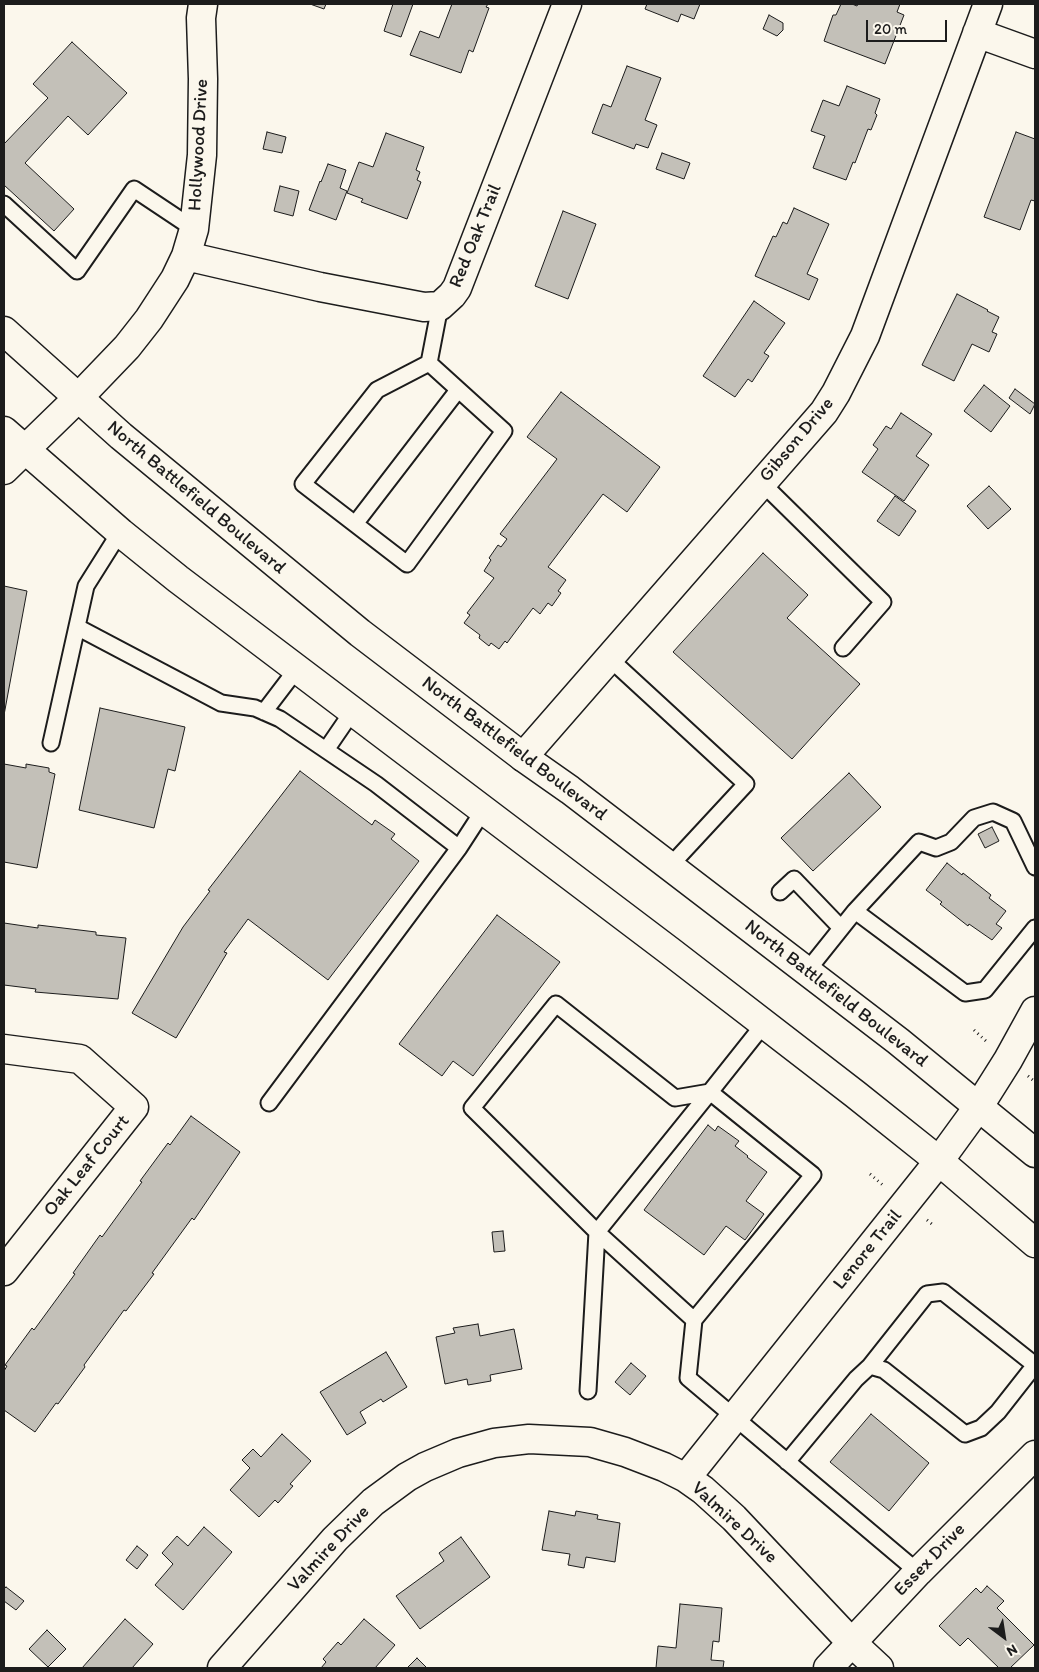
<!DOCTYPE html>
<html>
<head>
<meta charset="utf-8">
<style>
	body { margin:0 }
	#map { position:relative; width:1039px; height:1672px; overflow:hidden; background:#fbf7ec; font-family:Itim,sans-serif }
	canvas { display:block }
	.frame { position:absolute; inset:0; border:5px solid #1c1c1c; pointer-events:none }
	.north { position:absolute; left:979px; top:1612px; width:50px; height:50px; -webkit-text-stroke:4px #fbf7ec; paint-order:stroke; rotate:149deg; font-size:14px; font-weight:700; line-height:20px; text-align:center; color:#1c1c1c }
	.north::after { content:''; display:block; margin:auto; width:18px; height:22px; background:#1c1c1c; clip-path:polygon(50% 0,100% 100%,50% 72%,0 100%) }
	.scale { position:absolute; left:866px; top:20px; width:81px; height:22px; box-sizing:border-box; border:2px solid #1c1c1c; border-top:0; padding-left:6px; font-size:15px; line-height:18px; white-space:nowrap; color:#1c1c1c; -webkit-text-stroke:4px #fbf7ec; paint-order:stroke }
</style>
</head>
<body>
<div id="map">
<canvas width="1039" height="1672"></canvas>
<div class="frame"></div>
<div class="north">N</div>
<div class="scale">20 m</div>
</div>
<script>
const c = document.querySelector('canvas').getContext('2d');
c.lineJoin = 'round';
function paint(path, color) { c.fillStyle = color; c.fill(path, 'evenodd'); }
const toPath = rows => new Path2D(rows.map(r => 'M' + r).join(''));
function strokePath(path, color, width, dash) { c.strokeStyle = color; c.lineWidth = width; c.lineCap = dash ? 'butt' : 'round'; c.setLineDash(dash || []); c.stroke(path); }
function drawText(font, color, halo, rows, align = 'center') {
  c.font = font + ' Itim,sans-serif'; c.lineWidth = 4; c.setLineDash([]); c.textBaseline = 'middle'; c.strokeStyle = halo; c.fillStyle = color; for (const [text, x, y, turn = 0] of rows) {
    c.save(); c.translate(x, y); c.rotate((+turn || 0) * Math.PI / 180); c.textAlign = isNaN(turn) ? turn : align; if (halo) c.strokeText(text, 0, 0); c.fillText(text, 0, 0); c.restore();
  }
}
const building = toPath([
	[310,4,326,4,324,9,310,4],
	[393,4,413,4,401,37,384,31,393,4],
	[452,4,488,4,486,7,489,8,473,52,469,50,461,73,410,55,420,31,439,38,452,4],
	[647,4,700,4,694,19,681,14,678,22,645,9,647,4],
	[841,4,852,4,857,6,858,4,900,4,897,12,904,15,885,64,824,41,833,15,836,15,841,4],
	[769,15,783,23,783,30,777,36,763,29,769,15],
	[72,42,127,93,88,135,68,116,25,163,74,209,54,231,4,185,4,144,48,98,33,84,72,42],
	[627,66,661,78,645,120,657,125,648,148,636,144,634,149,592,133,603,104,611,107,627,66],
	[847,86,880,99,875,113,877,115,871,130,868,129,855,163,853,162,846,180,813,168,825,136,811,131,823,100,839,106,847,86],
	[267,132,286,137,282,153,263,149,267,132],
	[1016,132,1035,139,1035,201,1031,200,1020,230,984,217,1016,132],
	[386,133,424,147,416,170,420,172,417,180,421,182,407,219,361,202,363,199,347,193,359,162,373,167,386,133],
	[662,153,690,163,684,179,656,169,662,153],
	[328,164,346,170,340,188,347,191,336,220,309,210,320,181,321,182,328,164],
	[280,186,299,191,293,216,274,211,280,186],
	[794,208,829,224,807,274,818,279,809,300,755,276,773,236,776,237,783,222,787,224,794,208],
	[563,211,596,224,568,299,535,286,563,211],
	[957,294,988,310,987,311,999,317,992,332,997,334,989,352,972,344,954,381,922,365,957,294],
	[754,301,785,323,764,353,769,356,752,382,748,379,735,397,703,376,754,301],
	[984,385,1010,406,991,432,964,411,984,385],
	[1015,389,1035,404,1030,414,1009,398,1015,389],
	[561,392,660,467,627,512,603,494,548,567,566,580,558,591,561,593,552,606,548,603,540,614,533,608,507,643,505,641,499,649,491,643,489,646,479,638,480,635,464,623,470,615,467,613,494,578,484,571,491,560,489,558,498,545,501,547,507,539,500,534,557,459,527,437,561,392],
	[901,413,932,434,916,456,929,465,904,501,862,472,878,449,873,445,886,426,891,429,901,413],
	[989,486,1011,509,988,529,967,506,989,486],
	[895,496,916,511,899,536,877,521,895,496],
	[763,553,808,595,787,618,860,684,792,759,673,652,763,553],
	[4,586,27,591,4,715,4,586],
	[100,708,185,727,175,771,168,769,154,828,79,810,100,708],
	[4,764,26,768,26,764,49,768,49,772,55,774,37,868,4,862,4,764],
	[300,771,372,825,375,820,395,834,391,839,419,861,328,980,248,919,224,952,227,953,176,1038,132,1013,183,927,210,891,208,890,300,771],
	[849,773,881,807,813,871,781,838,849,773],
	[992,827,999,841,985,848,978,834,992,827],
	[947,863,962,875,963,873,991,895,989,898,1006,911,996,924,1002,928,992,940,969,924,968,926,940,904,942,902,926,890,947,863],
	[497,915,560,962,473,1076,453,1061,442,1076,399,1044,497,915],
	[4,923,38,928,38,925,96,932,96,935,126,938,118,999,35,992,36,989,4,985,4,923],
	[191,1116,240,1152,194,1220,192,1218,152,1273,154,1274,126,1311,124,1310,84,1365,85,1367,58,1404,56,1403,35,1432,4,1410,4,1371,7,1366,5,1365,32,1328,34,1330,75,1274,73,1273,100,1235,102,1237,142,1182,140,1181,168,1143,170,1145,191,1116],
	[708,1125,715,1131,718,1126,739,1141,735,1146,748,1156,747,1157,767,1172,746,1201,764,1214,745,1240,726,1226,704,1255,644,1210,708,1125],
	[503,1231,505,1251,494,1252,492,1232,503,1231],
	[478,1324,480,1336,514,1329,522,1369,490,1375,491,1381,468,1385,467,1379,445,1384,436,1337,455,1333,453,1328,478,1324],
	[386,1352,407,1387,383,1402,381,1399,360,1412,366,1423,347,1435,320,1392,386,1352],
	[631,1363,646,1376,630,1395,615,1382,631,1363],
	[871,1414,929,1463,889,1511,830,1462,871,1414],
	[282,1434,311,1461,290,1484,293,1486,278,1503,275,1500,259,1517,230,1490,250,1468,242,1460,253,1449,261,1457,282,1434],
	[549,1511,575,1516,576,1511,598,1515,597,1519,620,1523,615,1562,586,1557,584,1568,568,1565,570,1554,542,1550,549,1511],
	[204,1527,232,1552,183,1610,155,1585,173,1564,162,1553,177,1536,188,1546,204,1527],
	[461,1537,490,1577,420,1629,396,1596,444,1561,439,1553,461,1537],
	[137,1546,148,1555,137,1569,126,1560,137,1546],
	[987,1586,1004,1601,997,1608,1034,1645,1010,1668,999,1668,968,1638,960,1646,939,1626,976,1588,981,1593,987,1586],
	[6,1587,24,1601,16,1610,4,1601,4,1589,6,1587],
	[680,1604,722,1608,719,1642,713,1641,711,1660,724,1661,723,1668,656,1668,658,1646,676,1648,680,1604],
	[125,1619,153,1644,132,1668,82,1668,125,1619],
	[364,1619,395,1645,375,1668,321,1668,326,1662,323,1659,338,1642,341,1645,364,1619],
	[47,1630,66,1649,48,1667,29,1649,47,1630],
	[417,1658,427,1668,407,1668,417,1658]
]);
const path = toPath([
	[974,1030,987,1042],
	[1028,1076,1035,1082],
	[870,1174,885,1187],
	[927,1220,933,1225]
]);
const service = toPath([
	[4,204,77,271,134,189,194,229],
	[429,363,504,431,407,564,303,484,377,390,429,363],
	[429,363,440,306],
	[762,483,883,602,843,648],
	[355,524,458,390],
	[77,627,221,703,255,708,280,719,376,784,459,848],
	[609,658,746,784,670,866],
	[264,712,296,670],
	[51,743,86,586,120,532],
	[326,750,352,712],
	[780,892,794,879,841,928],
	[855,911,919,842,936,848,951,842,974,818,993,812,1013,821,1035,867],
	[807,971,855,911,965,993,985,990,1035,928],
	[710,1092,675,1098,556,1004,472,1108,597,1232,694,1320,813,1175,710,1092,764,1024],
	[269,1103,459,848,483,811],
	[694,1320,688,1378,918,1572],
	[870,1366,927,1294,943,1292,1035,1365],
	[588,1391,597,1232,710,1092],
	[787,1462,856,1379,870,1366,884,1370,965,1434,981,1428,998,1412,1035,1365]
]);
const minor = toPath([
	[977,33,1035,54],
	[186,256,320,287,424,307,440,306,452,295,457,288,567,4],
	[79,397,127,347,149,319,175,279,186,256,194,229,202,155,203,79,201,18,203,4],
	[523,757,824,412,836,393,865,336,988,4],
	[4,1049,80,1059,134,1107,4,1271],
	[686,1478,939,1161,979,1106,1008,1060,1035,1011],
	[222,1668,335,1539,373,1502,407,1477,425,1467,458,1453,494,1443,529,1439,590,1442,625,1452,664,1467,686,1478,703,1490,734,1518,851,1642,879,1668],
	[828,1668,918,1572,1035,1455]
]);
const tertiary = toPath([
	[4,470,79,397]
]);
const primary = toPath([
	[4,331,121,436,360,633,523,757,570,790,898,1041,1035,1153],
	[4,431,121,533,178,579,671,952,855,1094,939,1161,1035,1243]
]);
const streetNames = [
	["Hollywood Drive",199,145,-87],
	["Red Oak Trail",476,236,-68],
	["Gibson Drive",797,440,-50],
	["North Battlefield Boulevard",196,498,40],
	["North Battlefield Boulevard",514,749,37],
	["North Battlefield Boulevard",836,994,38],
	["Oak Leaf Court",87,1166,-51],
	["Lenore Trail",868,1250,-51],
	["Valmire Drive",734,1523,43],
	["Valmire Drive",329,1549,-47],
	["Essex Drive",930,1560,-46]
];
paint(building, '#c3c0b8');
strokePath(building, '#1c1c1c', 1);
strokePath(service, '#1c1c1c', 19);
strokePath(minor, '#1c1c1c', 31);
strokePath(tertiary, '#1c1c1c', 31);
strokePath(primary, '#1c1c1c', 31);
strokePath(path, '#1c1c1c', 3, [1, 4]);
strokePath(service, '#fbf7ec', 15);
strokePath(minor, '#fbf7ec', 28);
strokePath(tertiary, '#fbf7ec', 28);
strokePath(primary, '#fbf7ec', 28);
drawText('19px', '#1c1c1c', '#fbf7ec', streetNames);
</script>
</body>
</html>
